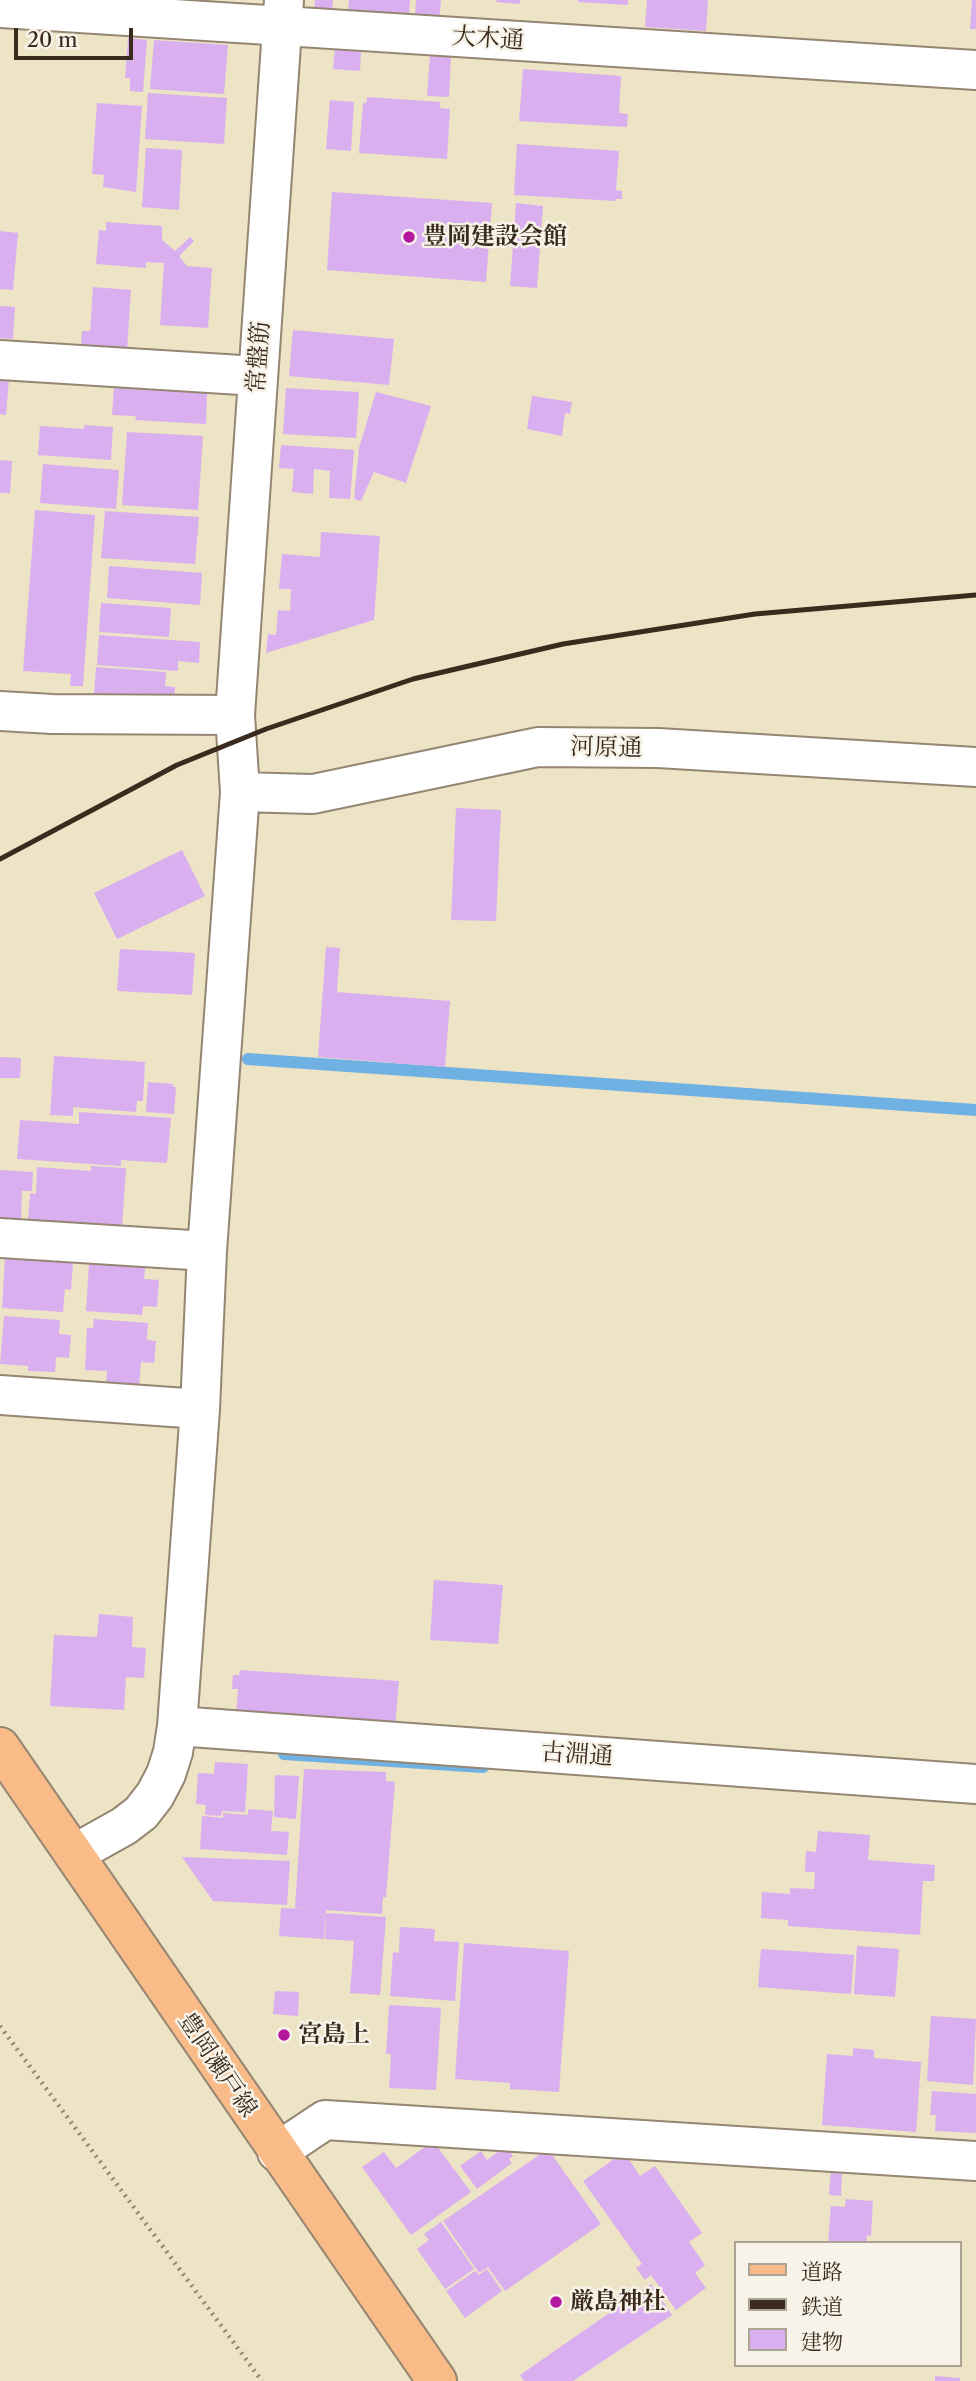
<!DOCTYPE html>
<html>
<head>
<meta charset="utf-8">
<style>
	body { margin:0 }
	#map { position:relative; width:976px; height:2381px; overflow:hidden; background:#ede3c5; font-family:"Libre Caslon Text","Noto Serif JP",serif }
	canvas { display:block }
	.legend { position:absolute; left:734px; top:2241px; width:228px; height:126px; box-sizing:border-box; background:#f7f3e8; border:2px solid #aca397; margin:0; padding:9px 12px; list-style:none; font-size:21px; color:#3b2a1e }
	.legend li { display:flex; align-items:center; gap:14px; height:35px }
	.legend b { width:35px; border:2px solid #aca397 }
	.scale { position:absolute; left:14px; top:28px; width:119px; height:32px; box-sizing:border-box; border:4px solid #3b2a1e; border-top:0; padding-left:9px; font-size:21px; line-height:24px; white-space:nowrap; color:#3b2a1e; -webkit-text-stroke:5px #f7f3e8; paint-order:stroke }
</style>
</head>
<body>
<div id="map">
<canvas width="976" height="2381"></canvas>
<ul class="legend">
<li><b style="height:9px;background:#f9bc89"></b>道路</li>
<li><b style="height:9px;background:#3b2a1e"></b>鉄道</li>
<li><b style="height:19px;background:#daaff0"></b>建物</li>
</ul>
<div class="scale">20 m</div>
</div>
<script>
const c = document.querySelector('canvas').getContext('2d');
c.lineJoin = 'round';
const toPath = rows => new Path2D(rows.map(r => 'M' + r).join(''));
function strokePath(path, color, width, dash) { c.strokeStyle = color; c.lineWidth = width; c.lineCap = dash ? 'butt' : 'round'; c.setLineDash(dash || []); c.stroke(path); }
function paint(path, color) { c.fillStyle = color; c.fill(path, 'evenodd'); }
function drawText(font, color, halo, rows, align = 'center') {
  c.font = font + ' "Libre Caslon Text","Noto Serif JP",serif'; c.lineWidth = 5; c.setLineDash([]); c.textBaseline = 'middle'; c.strokeStyle = halo; c.fillStyle = color; for (const [text, x, y, turn = 0] of rows) {
    c.save(); c.translate(x, y); c.rotate((+turn || 0) * Math.PI / 180); c.textAlign = isNaN(turn) ? turn : align; if (halo) c.strokeText(text, 0, 0); c.fillText(text, 0, 0); c.restore();
  }
}
const stream = toPath([
	[248,1059,976,1110],
	[284,1754,483,1767]
]);
const building = toPath([
	[315,0,333,0,332,11,314,10],
	[349,0,410,0,409,16,348,10],
	[416,0,441,0,439,21,415,19],
	[497,0,520,0,520,4,496,2],
	[578,0,628,0,628,5,578,2],
	[647,0,708,0,706,31,645,27],
	[972,0,976,0,976,29,970,29],
	[128,38,147,40,143,92,130,91,130,78,125,78],
	[154,40,228,45,224,94,150,89],
	[335,49,361,51,360,71,333,69],
	[430,55,451,56,449,97,427,96],
	[523,69,621,76,619,113,628,114,627,127,519,121],
	[148,93,227,98,224,144,145,139],
	[367,97,440,102,440,108,450,109,447,159,359,153,363,103,366,103],
	[330,100,354,102,351,151,326,149],
	[97,103,142,106,136,192,103,187,104,175,92,174],
	[517,144,619,151,616,190,622,191,622,199,616,199,616,201,514,195],
	[146,148,182,150,179,210,142,207],
	[332,192,492,203,486,282,327,270],
	[516,203,543,206,537,288,510,286],
	[106,222,162,226,162,240,175,251,190,237,194,241,179,256,187,266,212,268,208,328,160,325,164,263,146,262,146,268,96,264,99,230,106,231],
	[0,231,18,233,13,290,0,289],
	[93,287,131,290,127,351,81,348,82,331,90,331],
	[0,306,15,307,13,339,0,338],
	[293,330,394,339,389,385,289,376],
	[0,377,9,378,6,415,0,414],
	[114,388,207,393,206,424,135,420,136,416,112,415],
	[286,388,359,392,356,438,283,434],
	[376,392,431,406,406,483,374,472,361,501,354,499,359,448],
	[532,396,572,402,570,414,565,413,562,436,527,429],
	[84,425,113,427,111,460,38,455,40,426,84,429],
	[127,432,203,436,198,510,122,505],
	[281,445,354,450,350,499,329,498,330,471,314,469,313,494,292,492,294,469,279,468],
	[0,460,12,461,10,493,0,493],
	[43,464,119,470,116,509,40,503],
	[35,510,95,515,83,686,70,686,71,674,23,671],
	[105,511,199,517,195,564,101,558],
	[321,532,380,536,374,620,266,653,268,634,276,635,278,610,290,611,291,589,279,589,282,554,320,557],
	[109,566,202,573,200,605,107,598],
	[101,603,171,608,169,637,99,632],
	[99,635,200,642,199,663,178,661,178,671,97,665],
	[96,667,166,672,165,686,175,687,174,701,94,695],
	[456,808,501,810,496,921,451,920],
	[182,850,205,896,117,939,94,893],
	[326,947,340,948,337,992,450,1001,445,1067,318,1057],
	[120,949,195,953,192,995,117,991],
	[54,1056,145,1062,143,1101,137,1101,136,1112,73,1107,73,1116,50,1115],
	[0,1057,21,1058,20,1078,0,1078],
	[148,1082,173,1084,173,1087,176,1087,174,1114,146,1112],
	[79,1112,171,1118,167,1163,121,1160,121,1166,17,1159,20,1120,79,1124],
	[91,1166,126,1168,122,1227,28,1220,30,1193,36,1194,37,1167,91,1171],
	[0,1170,33,1172,32,1191,22,1191,21,1220,0,1218],
	[50,1254,49,1261,73,1263,71,1290,65,1289,63,1312,2,1308,5,1258,31,1259],
	[113,1256,146,1259,144,1279,159,1280,157,1307,143,1306,142,1315,86,1311,89,1264,112,1265],
	[4,1316,60,1320,59,1334,71,1335,69,1358,56,1357,55,1372,28,1371,28,1366,0,1364],
	[94,1319,148,1323,147,1340,156,1341,154,1363,141,1362,139,1387,106,1385,107,1371,85,1370,87,1328,93,1328],
	[434,1580,503,1585,498,1644,430,1640],
	[99,1614,133,1617,132,1647,146,1648,144,1678,126,1677,124,1710,50,1706,54,1635,97,1637],
	[240,1670,399,1681,395,1726,236,1715,238,1689,232,1689,233,1675,239,1675],
	[215,1762,248,1764,245,1812,222,1811,221,1816,205,1815,206,1805,196,1804,198,1773,214,1774],
	[304,1769,386,1772,386,1781,395,1782,386,1897,383,1897,382,1914,326,1910,324,1939,279,1936,281,1908,307,1909,295,1908],
	[275,1775,299,1776,296,1819,274,1817],
	[248,1809,273,1811,271,1831,289,1832,287,1855,200,1849,202,1816,223,1818,223,1813,248,1815],
	[818,1831,870,1835,868,1860,935,1865,934,1881,923,1881,920,1935,788,1926,788,1920,761,1918,762,1892,790,1894,790,1888,814,1889,815,1872,805,1872,806,1851,816,1852],
	[182,1857,290,1861,287,1905,213,1901],
	[326,1913,386,1917,380,1995,350,1993,354,1941,325,1939],
	[400,1927,435,1929,434,1941,459,1942,455,2001,390,1996,393,1952,399,1953],
	[464,1943,569,1951,559,2092,510,2089,510,2083,455,2079],
	[857,1946,899,1949,895,1997,854,1994],
	[761,1949,854,1955,851,1994,758,1987],
	[275,1991,299,1992,298,2016,273,2014],
	[389,2005,441,2008,436,2090,389,2088,391,2054,386,2054],
	[931,2016,976,2019,973,2085,927,2081],
	[853,2048,874,2050,874,2058,921,2062,916,2132,822,2125,827,2054,853,2056],
	[932,2091,976,2094,976,2133,935,2131,936,2115,930,2115],
	[433,2141,471,2192,411,2235,362,2167,384,2152,396,2168],
	[506,2146,513,2156,509,2159,512,2163,477,2189,460,2166,481,2151,487,2160],
	[548,2149,601,2224,505,2291,488,2267,479,2273,443,2221],
	[624,2152,640,2176,655,2166,702,2233,689,2242,705,2265,695,2273,706,2288,676,2310,651,2275,645,2280,636,2268,642,2264,583,2181],
	[831,2168,842,2169,841,2196,829,2195],
	[846,2199,873,2201,871,2236,867,2235,866,2243,828,2243,831,2206,845,2207],
	[441,2222,474,2269,445,2289,417,2249,429,2240,424,2234],
	[487,2269,502,2291,465,2318,446,2291,475,2271,479,2275],
	[651,2284,672,2315,573,2381,524,2381,520,2375],
	[935,2376,960,2378,960,2381,935,2381]
]);
const path = toPath([
	[0,2026,262,2381]
]);
const minor = toPath([
	[0,8,976,70],
	[0,360,257,376],
	[0,711,52,714,235,715],
	[240,792,313,794,538,747,658,748,976,767],
	[0,1238,207,1251],
	[0,1395,200,1409],
	[177,1726,976,1784],
	[74,1854,124,1826,141,1813,155,1795,166,1774,173,1752,177,1726,200,1409,207,1251,240,792,235,715,284,0],
	[277,2152,325,2120,976,2161]
]);
const major = toPath([
	[0,1747,437,2381]
]);
const rail = toPath([
	[0,859,177,765,266,729,413,679,563,644,755,614,976,595]
]);
const markers = [
	[409,237,7,"#b5179e"],
	[284,2035,7,"#b5179e"],
	[556,2302,7,"#b5179e"]
];
const streetNames = [
	["大木通",488,39,4],
	["常盤筋",259,357,-86],
	["河原通",606,748,1],
	["古淵通",577,1755,4],
	["豊岡瀬戸線",217,2065,56]
];
const poiNames = [
	["豊岡建設会館",423,237],
	["宮島上",298,2035],
	["厳島神社",570,2302]
];
strokePath(stream, '#70b1e4', 12);
paint(building, '#daaff0');
strokePath(minor, '#948672', 42);
strokePath(major, '#948672', 42);
strokePath(path, '#948672', 4.5, [2, 5]);
strokePath(minor, '#fff', 38);
strokePath(major, '#f9bc89', 38);
strokePath(rail, '#3b2a1e', 5);
for (const [x, y, r, color] of markers) { const dot = new Path2D(); dot.arc(x, y, r, 0, 2 * Math.PI); c.fillStyle = color; c.fill(dot); strokePath(dot, '#f7f3e8', 2.5); }
drawText('24px', '#3b2a1e', '#f7f3e8', streetNames);
drawText('bold 24px', '#3b2a1e', '#f7f3e8', poiNames, 'left');
</script>
</body>
</html>
